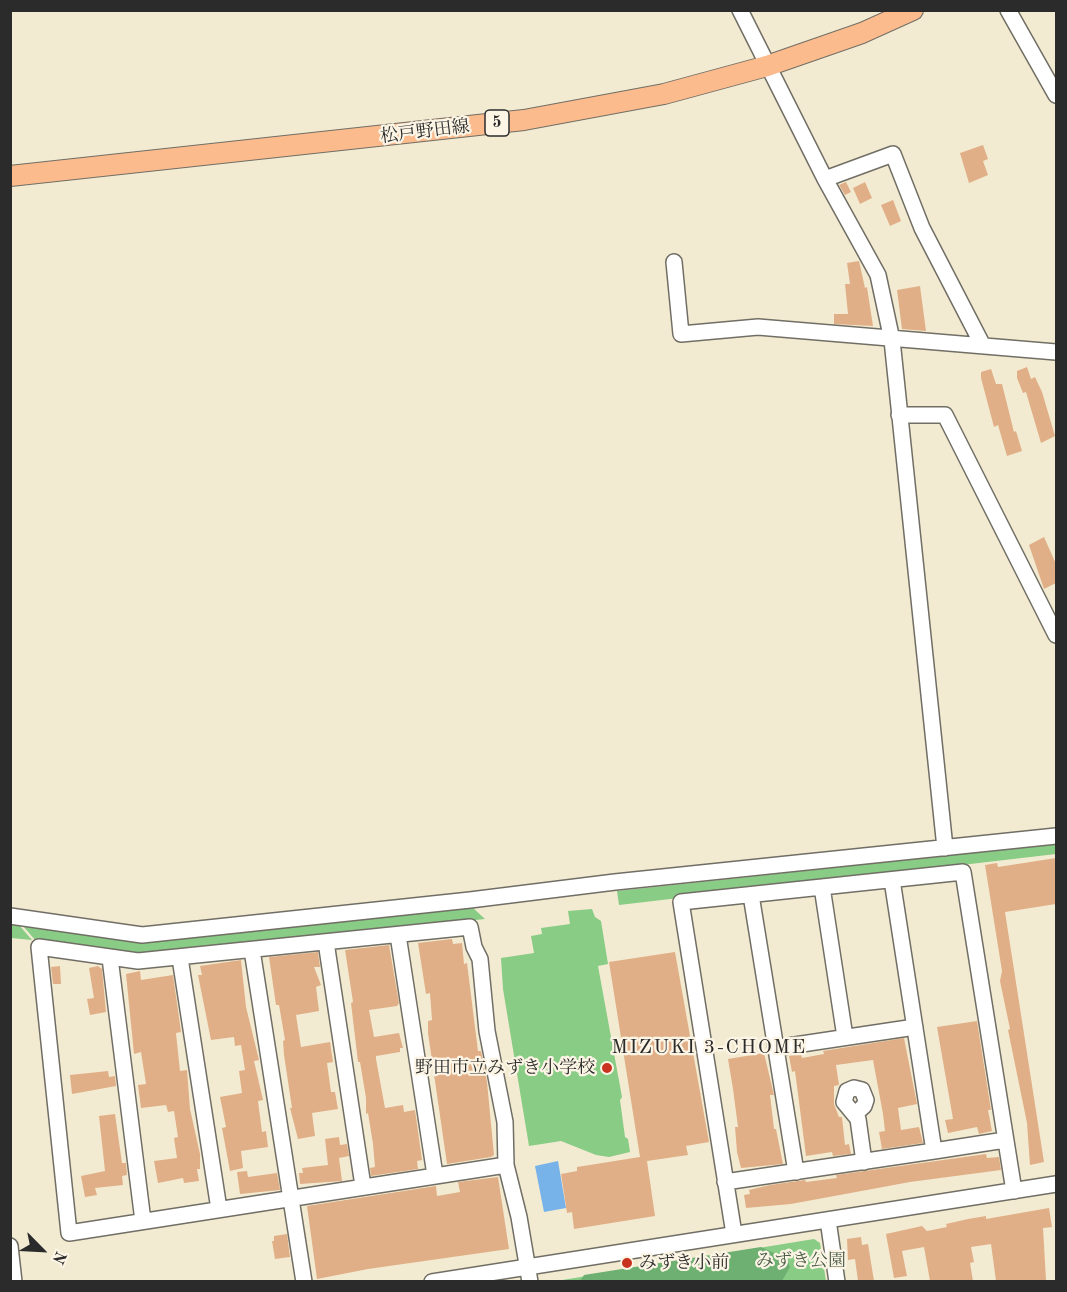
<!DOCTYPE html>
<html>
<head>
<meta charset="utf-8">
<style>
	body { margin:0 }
	#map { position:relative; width:1067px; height:1292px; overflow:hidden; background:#f2ebd1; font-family:"Old Standard TT",serif }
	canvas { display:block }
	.frame { position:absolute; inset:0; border:12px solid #2b2b2b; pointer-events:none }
	.north { position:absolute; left:12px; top:1220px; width:60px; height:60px; -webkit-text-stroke:4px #fcf5e5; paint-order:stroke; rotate:114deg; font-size:16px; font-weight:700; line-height:24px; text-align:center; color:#2b2b2b }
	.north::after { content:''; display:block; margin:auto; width:21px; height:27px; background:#2b2b2b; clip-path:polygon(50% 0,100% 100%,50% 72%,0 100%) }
</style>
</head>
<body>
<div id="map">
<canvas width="1067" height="1292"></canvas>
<div class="frame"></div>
<div class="north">N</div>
</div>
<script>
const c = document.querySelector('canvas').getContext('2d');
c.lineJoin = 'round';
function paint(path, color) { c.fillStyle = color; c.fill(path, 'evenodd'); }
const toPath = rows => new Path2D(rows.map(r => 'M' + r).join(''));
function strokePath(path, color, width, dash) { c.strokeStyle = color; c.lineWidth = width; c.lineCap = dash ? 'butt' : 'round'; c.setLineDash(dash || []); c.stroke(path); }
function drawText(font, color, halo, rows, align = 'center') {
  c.font = font + ' "Old Standard TT","Noto Serif JP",serif'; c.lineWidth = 4.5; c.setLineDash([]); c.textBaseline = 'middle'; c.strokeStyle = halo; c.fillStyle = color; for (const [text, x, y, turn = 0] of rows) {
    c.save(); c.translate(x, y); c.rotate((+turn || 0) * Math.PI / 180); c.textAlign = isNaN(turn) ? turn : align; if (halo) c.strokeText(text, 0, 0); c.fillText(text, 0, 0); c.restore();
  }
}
const green = toPath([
	[1056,844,1056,854,619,905,617,891],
	[472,907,485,919,139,955,36,941,23,926,142,943],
	[592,909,595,917,601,921,608,964,598,966,622,1097,620,1100,625,1137,628,1139,630,1152,609,1157,596,1155,561,1141,529,1146,503,989,501,958,534,953,531,936,542,934,541,928,570,924,568,911],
	[11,924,19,925,32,940,11,938],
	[814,1239,820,1243,826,1281,550,1282]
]);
const forest = toPath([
	[761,1247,787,1259,790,1267,782,1281,580,1281,584,1275]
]);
const water = toPath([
	[558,1161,566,1208,544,1212,535,1166]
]);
const building = toPath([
	[983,145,988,159,983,161,988,175,969,183,960,153],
	[846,182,851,192,845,195,839,185],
	[865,182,872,198,860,204,853,188],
	[893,200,901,221,890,226,881,205],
	[859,261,865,288,867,287,873,326,834,324,834,314,848,314,845,284,850,284,847,263],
	[920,286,926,331,902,329,897,290],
	[1027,367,1031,379,1035,377,1042,392,1055,436,1041,443,1026,392,1023,393,1017,378,1017,371],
	[991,369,996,384,1002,384,1014,432,1016,431,1022,451,1007,456,998,425,994,427,981,378,981,372],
	[1044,537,1056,564,1056,583,1044,589,1029,545],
	[1056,858,1056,904,1005,912,1044,1162,1030,1165,1027,1123,1008,1030,1010,1029,1000,981,1002,971,985,865,997,863,998,867],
	[452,939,453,944,462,943,464,964,467,963,478,1051,481,1051,487,1082,494,1155,491,1157,447,1164,428,1033,428,1021,432,1020,430,993,426,994,418,943],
	[389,945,399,1003,397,1006,369,1010,374,1037,399,1033,403,1048,400,1048,400,1052,376,1056,376,1059,385,1108,403,1105,404,1112,415,1110,422,1160,417,1161,418,1169,371,1176,370,1168,375,1167,373,1144,368,1113,366,1114,366,1098,360,1062,358,1062,351,1003,353,1002,345,950],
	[318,952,320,967,314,967,321,985,316,987,319,1011,296,1015,301,1047,330,1042,333,1062,327,1063,331,1092,335,1092,338,1109,312,1113,315,1136,298,1139,290,1108,292,1108,284,1055,283,1041,285,1040,279,1005,276,1005,269,957],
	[675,952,709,1142,686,1146,688,1155,647,1161,655,1216,574,1229,572,1212,567,1213,561,1174,577,1171,577,1167,640,1157,609,962],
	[241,960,246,1007,259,1060,254,1061,263,1100,258,1101,262,1132,266,1131,268,1147,241,1151,243,1168,230,1171,222,1128,226,1127,220,1097,242,1093,239,1071,245,1070,241,1045,235,1046,234,1037,211,1040,198,975,202,975,200,966],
	[60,966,61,984,53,984,51,967],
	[98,966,102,969,106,1012,90,1015,87,999,94,998,89,968],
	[140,971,141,980,173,975,181,1032,176,1033,180,1071,187,1070,190,1109,200,1154,200,1169,197,1169,199,1181,184,1183,183,1178,158,1183,154,1161,177,1158,174,1138,178,1137,174,1111,168,1112,166,1105,141,1108,138,1085,146,1084,141,1052,134,1054,126,974],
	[977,1021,991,1110,988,1110,992,1131,979,1134,977,1127,948,1133,945,1120,953,1119,937,1027],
	[904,1038,917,1104,898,1108,901,1130,919,1127,923,1143,882,1149,879,1132,885,1131,883,1114,873,1060,836,1065,839,1085,834,1086,834,1104,839,1117,842,1117,845,1145,849,1144,851,1154,833,1156,832,1152,806,1156,795,1071,792,1072,789,1056,801,1054,802,1058,824,1054,823,1051],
	[764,1053,774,1095,770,1095,774,1129,776,1129,783,1164,741,1168,737,1152,735,1127,738,1127,733,1089,728,1059],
	[108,1071,109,1077,115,1076,116,1086,72,1094,70,1075],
	[115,1114,122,1163,126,1163,127,1175,122,1176,123,1185,95,1188,97,1195,85,1197,81,1176,105,1171,99,1116],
	[339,1137,340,1145,347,1144,349,1156,339,1158,342,1181,300,1184,299,1173,303,1173,302,1168,328,1165,325,1139],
	[986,1154,987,1158,999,1157,1001,1170,910,1182,791,1204,746,1208,744,1195,750,1194,749,1190,770,1185,805,1180,806,1182,837,1178,836,1175],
	[247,1171,248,1177,277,1173,280,1190,240,1194,237,1172],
	[498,1177,509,1249,368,1269,317,1279,307,1206,436,1186,437,1196,460,1192,458,1182],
	[1049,1208,1052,1227,1043,1228,1046,1280,996,1281,991,1244,971,1247,974,1262,970,1263,973,1281,930,1281,924,1247,902,1251,907,1276,894,1278,886,1234,922,1226,927,1231,947,1227,946,1224,968,1219,986,1216,986,1219],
	[287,1234,290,1257,275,1259,272,1241,274,1241,274,1236],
	[861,1237,862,1245,868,1244,874,1281,858,1281,855,1259,848,1260,847,1239]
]);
const minor = toPath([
	[740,10,825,179,878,275,892,340,945,848],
	[1008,10,1056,95],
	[825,179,893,154,922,228,982,344],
	[674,262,681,334,758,327,1056,352],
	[899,415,945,415,1056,635],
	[822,887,845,1037],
	[751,895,796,1172],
	[10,916,142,935,470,900,615,882,1056,836],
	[398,935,435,1175],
	[326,942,363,1186],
	[252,950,304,1282],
	[110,958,143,1221],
	[180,958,219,1209],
	[775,1048,915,1027],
	[855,1114,864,1106,866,1100,862,1090,854,1088,847,1091,844,1102,858,1119,864,1162],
	[934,1151,1005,1140],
	[506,1165,69,1233,39,947,138,961,470,927,474,947,480,959,487,1031,505,1122,506,1165,519,1217,530,1282],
	[725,1182,934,1151,892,880],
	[828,1220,837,1282],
	[734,1234,681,902,963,872,1014,1191],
	[10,1246,14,1282],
	[432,1282,1056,1184]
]);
const major = toPath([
	[10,176,524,120,664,94,767,66,862,33,913,10]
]);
const markers = [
	[607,1068,6,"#c8321e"],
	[627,1263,6,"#c8321e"]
];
const shields = [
	[497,123,24]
];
const shieldNames = [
	["5",497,123]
];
const streetNames = [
	["松戸野田線",425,132,-7]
];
const poiNames = [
	["野田市立みずき小学校",595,1068],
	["みずき小前",639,1263,"left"]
];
const parkNames = [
	["みずき公園",801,1261]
];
const neighbourhoodNames = [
	["MIZUKI 3-CHOME",709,1048]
];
paint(green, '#88cc85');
paint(forest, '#6eb072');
paint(water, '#77b3e9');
paint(building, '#e1af87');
strokePath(minor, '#716e65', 18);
strokePath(major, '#716e65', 22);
strokePath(minor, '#fff', 15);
strokePath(major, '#fbbb8d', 20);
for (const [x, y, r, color] of markers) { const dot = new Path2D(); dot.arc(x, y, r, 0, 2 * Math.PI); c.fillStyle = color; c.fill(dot); strokePath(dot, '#fcf5e5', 2); }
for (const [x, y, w] of shields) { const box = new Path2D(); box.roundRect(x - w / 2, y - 13, w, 26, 4.5); c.fillStyle = '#fcf5e5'; c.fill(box); strokePath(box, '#2b2b2b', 1.5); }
drawText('bold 16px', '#2b2b2b', null, shieldNames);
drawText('18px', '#2b2b2b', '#fcf5e5', streetNames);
drawText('18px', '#2b2b2b', '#fcf5e5', poiNames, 'right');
drawText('18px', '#475b46', '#fcf5e5', parkNames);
c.letterSpacing = '1.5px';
drawText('20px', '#2b2b2b', '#fcf5e5', neighbourhoodNames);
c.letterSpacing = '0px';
</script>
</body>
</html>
